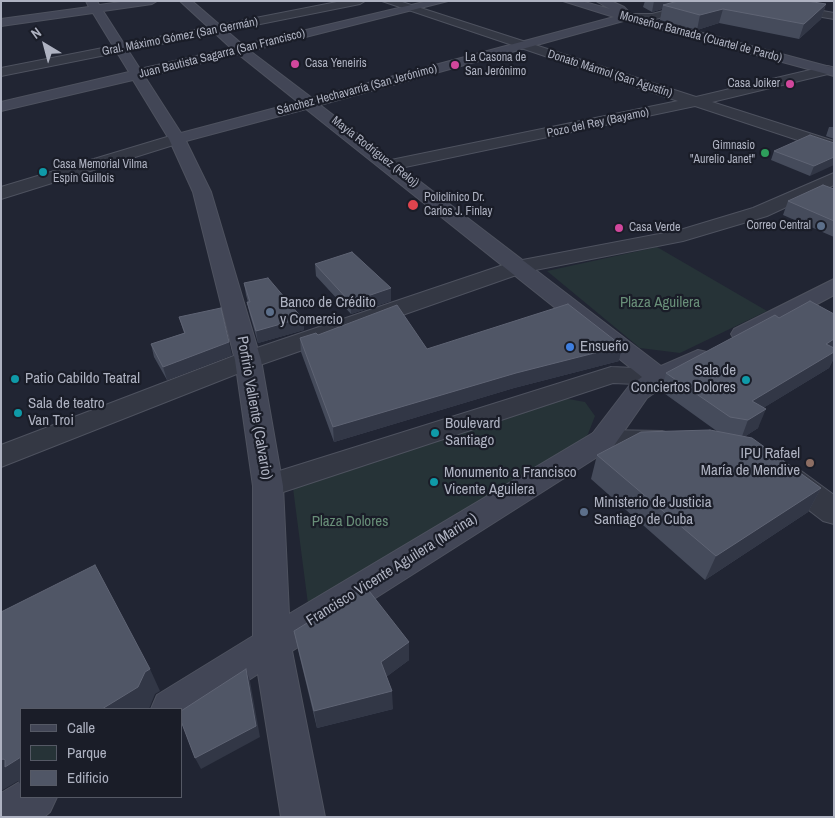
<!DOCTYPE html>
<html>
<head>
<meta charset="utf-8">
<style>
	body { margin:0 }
	#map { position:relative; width:835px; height:818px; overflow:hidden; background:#212533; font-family:"Archivo Narrow",sans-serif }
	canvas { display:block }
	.frame { position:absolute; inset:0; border:2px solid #aeb2c1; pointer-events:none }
	.legend { position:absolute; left:20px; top:708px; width:162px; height:90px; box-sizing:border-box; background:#1a1d28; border:1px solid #555965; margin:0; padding:6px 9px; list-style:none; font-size:15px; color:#aeb2c1 }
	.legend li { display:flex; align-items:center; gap:10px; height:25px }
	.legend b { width:25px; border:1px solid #555965 }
	.north { position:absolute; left:20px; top:20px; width:50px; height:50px; -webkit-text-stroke:4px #1a1d28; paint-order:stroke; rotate:323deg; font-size:14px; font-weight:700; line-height:20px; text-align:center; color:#aeb2c1 }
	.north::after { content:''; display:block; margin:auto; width:18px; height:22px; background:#aeb2c1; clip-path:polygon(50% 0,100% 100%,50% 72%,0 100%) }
</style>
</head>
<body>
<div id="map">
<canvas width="835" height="818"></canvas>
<div class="frame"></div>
<ul class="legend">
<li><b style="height:6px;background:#424656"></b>Calle</li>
<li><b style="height:14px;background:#263337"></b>Parque</li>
<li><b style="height:14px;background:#505666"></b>Edificio</li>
</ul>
<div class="north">N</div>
</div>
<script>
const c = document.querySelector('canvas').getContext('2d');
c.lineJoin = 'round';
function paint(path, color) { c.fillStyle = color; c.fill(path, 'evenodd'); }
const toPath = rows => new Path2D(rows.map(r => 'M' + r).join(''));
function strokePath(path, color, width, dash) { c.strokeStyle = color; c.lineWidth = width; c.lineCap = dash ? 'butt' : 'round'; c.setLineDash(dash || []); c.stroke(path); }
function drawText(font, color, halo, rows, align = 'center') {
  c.font = font + ' "Archivo Narrow",sans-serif'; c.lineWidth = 4.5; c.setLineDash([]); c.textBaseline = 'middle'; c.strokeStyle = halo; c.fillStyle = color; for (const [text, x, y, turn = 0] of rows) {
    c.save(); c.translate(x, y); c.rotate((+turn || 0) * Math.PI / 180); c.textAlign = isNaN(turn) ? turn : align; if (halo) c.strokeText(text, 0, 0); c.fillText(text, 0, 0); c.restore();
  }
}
const green = toPath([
	[657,247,767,311,680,353,640,348,547,271],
	[563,398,585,402,595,416,588,434,572,453,308,604,293,488]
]);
const street = toPath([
	[342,1,365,1,360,4,1,76,1,68,342,1],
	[382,1,399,1,696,97,827,66,832,67,834,70,832,73,712,102,834,141,834,152,695,106,391,170,385,169,382,165,385,161,391,160,678,101,382,1],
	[702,1,721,1,652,20,627,20,621,17,627,14,652,14,702,1],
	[740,1,766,1,834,13,834,19,745,4,740,1],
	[177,134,183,136,185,139,183,142,1,199,1,187,177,134],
	[834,173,834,185,767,216,683,241,525,272,257,366,1,467,1,445,239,354,512,262,680,230,753,208,834,173],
	[611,367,659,369,668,371,672,377,668,383,659,385,613,383,268,497,257,494,253,486,257,478,611,367],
	[603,430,662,431,672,434,676,441,672,448,662,451,603,450,593,447,589,440,593,433,603,430],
	[786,465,797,468,834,495,834,524,823,521,775,484,771,476,775,468,786,465]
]);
const secondary = toPath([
	[86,1,97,1,99,5,128,1,157,1,152,4,103,11,140,69,231,48,180,1,192,1,243,45,428,1,448,1,250,51,312,98,614,17,563,1,581,1,610,9,596,1,611,1,624,7,631,14,834,68,834,76,627,20,320,105,661,366,698,350,707,352,711,358,707,364,668,383,647,398,613,447,292,651,325,817,281,817,258,674,181,724,181,709,151,709,157,695,253,636,253,486,235,360,193,192,169,139,133,80,1,111,1,102,129,72,93,13,1,26,1,19,89,7,86,1],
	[238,54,298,102,181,133,145,77,238,54],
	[306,109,642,377,629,386,593,433,289,614,283,486,261,360,211,192,186,141,306,109],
	[834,279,834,295,752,339,743,341,734,339,731,334,734,329,834,279],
	[21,781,21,797,57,797,50,812,44,817,1,817,1,793,21,781]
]);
const wall = toPath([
	[645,1,807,1,826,4,821,19,799,39,719,23,697,30,660,20,662,9,652,12,643,7],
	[829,127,834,127,834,139,826,136],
	[834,143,810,176,771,160,774,151],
	[834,189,834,237,783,215,788,201],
	[315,264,391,301,351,314,316,276],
	[244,283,302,318,304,330,258,343,250,315,247,302,248,302,246,295],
	[834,314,834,358,829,368,763,408,758,428,744,437,821,488,808,512,705,580,591,479,597,455,718,432,661,391,666,373,779,318],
	[179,317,232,355,167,380,154,357,151,344,184,333],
	[318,335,427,349,619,361,514,388,334,442,301,352,300,338],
	[294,631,409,642,409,660,386,677,393,709,317,728,298,650]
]);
const shadedWall = toPath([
	[654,1,694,1,663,5,662,9,652,12],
	[826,4,821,19,799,39,804,24],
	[723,9,719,23,697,30,700,15],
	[834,157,834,165,810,176,814,166],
	[391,288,391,301,351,314,350,302],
	[302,318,304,330,258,343,256,331],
	[834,339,834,358,829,368,745,419,752,401],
	[229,342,232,355,167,380,163,367],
	[622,346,619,361,514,388,334,442,333,427,516,373],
	[766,409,758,428,741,439,748,420],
	[821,488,808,512,705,580,716,556],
	[409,642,409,660,382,680,381,662],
	[150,669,160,691,155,694,149,709,102,709,145,672],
	[246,669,250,681,260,737,201,769,195,758],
	[392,691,393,709,317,728,314,711],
	[21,757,21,785,18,781,1,791,1,760,3,759,8,765]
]);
const building = toPath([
	[678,1,807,1,826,4,804,24,723,9,700,15,663,5,678,1],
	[810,135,834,143,834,157,814,166,774,151,810,135],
	[823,185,834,189,834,221,788,201,823,185],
	[352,252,391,288,350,302,315,264,352,252],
	[268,278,302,318,256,331,247,302,250,302,244,283,268,278],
	[810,301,834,314,834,339,826,344,834,348,834,352,752,401,766,409,748,420,730,417,666,373,775,315,779,318,810,301],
	[568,304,622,346,516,373,333,427,300,338,316,333,318,335,397,305,427,349,568,304],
	[221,308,229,342,163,367,151,344,185,333,179,317,221,308],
	[710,430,752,438,821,488,716,556,597,455,641,432,710,430],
	[95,565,150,669,145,672,138,687,102,709,21,709,21,757,5,767,5,760,3,759,1,760,1,612,95,565],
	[366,587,409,642,381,662,392,691,314,711,294,631,366,587],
	[246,669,256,726,195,758,181,721,181,711,246,669]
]);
const markers = [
	[295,64,5,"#d1479c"],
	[455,65,5,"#d1479c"],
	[790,84,5,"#d1479c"],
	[765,153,5,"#2e9e5b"],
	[43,172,5,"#0f9aa8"],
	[413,205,6,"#e0444e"],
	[821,226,5,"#5c6f8a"],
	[619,228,5,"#d1479c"],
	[270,312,5,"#5c6f8a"],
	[570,347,5,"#3f7fe0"],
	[15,379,5,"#0f9aa8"],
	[746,380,5,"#0f9aa8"],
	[18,413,5,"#0f9aa8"],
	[435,433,5,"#0f9aa8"],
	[810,463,5,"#8d6e63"],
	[434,482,5,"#0f9aa8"],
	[584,512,5,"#5c6f8a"]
];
const farStreetnames = [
	["Gral. Máximo Gómez (San Germán)",180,37,-11],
	["Monseñor Barnada (Cuartel de Pardo)",701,37,15],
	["Juan Bautista Sagarra (San Francisco)",222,54,-14],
	["Donato Mármol (San Agustín)",610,74,18],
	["Sánchez Hechavarría (San Jerónimo)",357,90,-15],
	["Pozo del Rey (Bayamo)",598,123,-12],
	["Mayía Rodríguez (Reloj)",375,152,38]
];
const farPoinames = [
	["La Casona de",465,58],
	["San Jerónimo",465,72],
	["Casa Yeneiris",305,64],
	["Casa Joiker",780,84,"right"],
	["Gimnasio",755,146,"right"],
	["\"Aurelio Janet\"",755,160,"right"],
	["Casa Memorial Vilma",53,165],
	["Espín Guillois",53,179],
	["Policlínico Dr.",424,198],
	["Carlos J. Finlay",424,212],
	["Correo Central",811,226,"right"],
	["Casa Verde",629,228]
];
const poiNames = [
	["Banco de Crédito",280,303],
	["y Comercio",280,320],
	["Ensueño",580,347],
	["Sala de",736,371,"right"],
	["Conciertos Dolores",736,388,"right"],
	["Patio Cabildo Teatral",25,379],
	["Sala de teatro",28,404],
	["Van Troi",28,421],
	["Boulevard",445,424],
	["Santiago",445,441],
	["IPU Rafael",800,454,"right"],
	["María de Mendive",800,471,"right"],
	["Monumento a Francisco",444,473],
	["Vicente Aguilera",444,490],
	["Ministerio de Justicia",594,503],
	["Santiago de Cuba",594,520]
];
const parkNames = [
	["Plaza Aguilera",660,303],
	["Plaza Dolores",350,522]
];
const streetNames = [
	["Porfirio Valiente (Calvario)",254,408,80],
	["Francisco Vicente Aguilera (Marina)",392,570,-32]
];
paint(green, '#263337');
strokePath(street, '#4e525f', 2);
strokePath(secondary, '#4e525f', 2);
paint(street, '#343844');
paint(secondary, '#424656');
paint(wall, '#454b5b');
paint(shadedWall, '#323746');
paint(building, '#505666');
strokePath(building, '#5f6474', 1);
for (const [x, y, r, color] of markers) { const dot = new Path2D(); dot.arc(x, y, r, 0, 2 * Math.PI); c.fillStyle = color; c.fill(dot); strokePath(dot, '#1a1d28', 2); }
drawText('12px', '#aeb2c1', '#1a1d28', farStreetnames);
drawText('12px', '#aeb2c1', '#1a1d28', farPoinames, 'left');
drawText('15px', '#aeb2c1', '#1a1d28', poiNames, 'left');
drawText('15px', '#688e78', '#1a1d28', parkNames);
drawText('15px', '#aeb2c1', '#1a1d28', streetNames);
</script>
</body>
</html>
